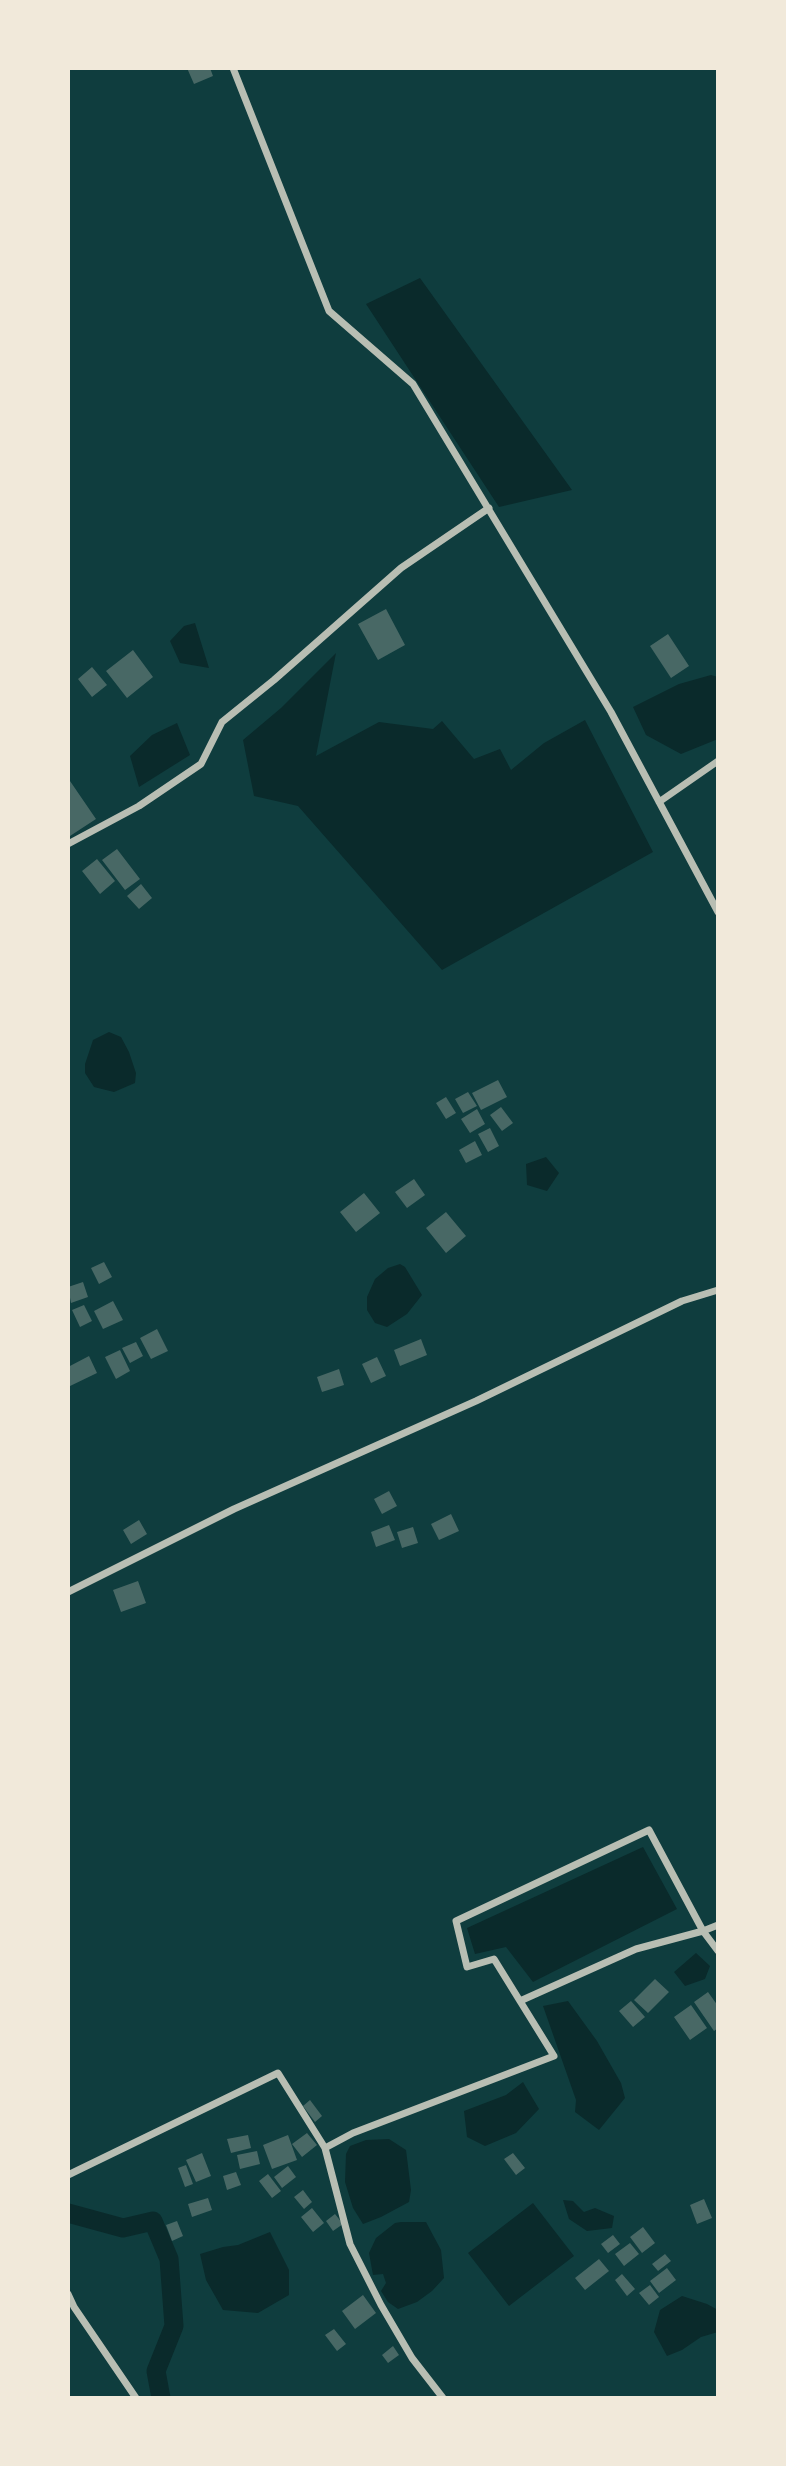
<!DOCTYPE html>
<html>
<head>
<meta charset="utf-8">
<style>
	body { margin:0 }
	#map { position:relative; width:786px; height:2466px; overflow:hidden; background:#0f3d3e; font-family:"Libre Baskerville",serif }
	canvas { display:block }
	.frame { position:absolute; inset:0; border:70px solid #f1e9da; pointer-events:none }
</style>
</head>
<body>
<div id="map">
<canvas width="786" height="2466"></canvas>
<div class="frame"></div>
</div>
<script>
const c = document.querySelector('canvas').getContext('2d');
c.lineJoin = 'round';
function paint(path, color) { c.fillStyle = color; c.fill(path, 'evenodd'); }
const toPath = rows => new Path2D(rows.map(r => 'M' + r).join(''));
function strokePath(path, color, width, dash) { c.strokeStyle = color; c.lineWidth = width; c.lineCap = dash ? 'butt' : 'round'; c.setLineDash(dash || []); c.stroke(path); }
const water = toPath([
	[420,278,572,490,499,507,366,304],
	[195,623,209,668,180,663,170,641,184,626],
	[336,653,316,756,379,722,433,729,442,721,474,759,500,749,511,770,544,743,585,720,653,852,442,970,298,806,254,796,243,740,281,708],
	[711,675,718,677,718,739,681,754,646,735,633,707,679,684],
	[177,723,190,755,139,787,130,756,152,735],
	[109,1032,121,1037,129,1052,136,1073,135,1083,114,1092,94,1087,85,1073,85,1064,93,1040],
	[546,1157,559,1173,547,1191,527,1185,526,1164],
	[400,1264,405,1267,422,1295,407,1314,387,1327,375,1323,367,1310,367,1297,375,1279,388,1268],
	[643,1847,677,1909,533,1982,506,1947,475,1954,467,1928],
	[696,1953,710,1966,705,1979,685,1986,674,1972],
	[568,2001,597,2041,621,2083,625,2098,599,2130,575,2112,576,2100,543,2006],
	[523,2082,539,2109,516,2133,485,2146,467,2137,464,2111,506,2095],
	[389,2139,406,2150,411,2190,409,2202,381,2217,363,2224,353,2208,345,2182,346,2154,350,2146,366,2140],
	[563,2200,573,2201,584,2212,595,2208,614,2216,612,2228,587,2231,569,2219],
	[533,2203,574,2256,509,2306,468,2253],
	[401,2222,426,2222,441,2250,444,2278,432,2291,417,2302,398,2309,388,2302,381,2291,386,2283,383,2274,373,2275,369,2253,376,2238,395,2223],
	[270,2232,289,2270,289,2295,258,2313,223,2310,206,2280,200,2254,223,2247,238,2245],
	[682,2296,707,2304,718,2310,718,2332,701,2337,682,2350,667,2356,654,2332,660,2310]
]);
const canal = toPath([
	[68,2213,123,2228,153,2221,169,2259,174,2326,156,2371,161,2398]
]);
const building = toPath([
	[187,68,210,68,213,76,194,84],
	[386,609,405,645,378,660,358,624],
	[668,634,689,666,671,678,650,646],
	[133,650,153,677,127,698,106,671],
	[92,667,107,685,92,697,78,679],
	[70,781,96,819,70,836,68,833,68,782],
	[117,849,140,879,125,890,102,860],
	[97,859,115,881,100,894,82,871],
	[141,884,152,898,139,909,127,896],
	[498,1080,507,1097,481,1110,472,1093],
	[468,1092,477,1106,463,1113,455,1099],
	[446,1097,456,1113,446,1119,436,1103],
	[501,1107,513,1123,502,1131,490,1115],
	[477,1109,485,1124,470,1133,461,1119],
	[490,1128,499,1146,488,1152,478,1134],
	[475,1141,482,1155,466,1163,459,1150],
	[414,1179,425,1195,407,1208,395,1192],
	[364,1193,380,1213,356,1232,340,1212],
	[446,1212,466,1236,446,1253,426,1228],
	[104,1262,112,1277,99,1284,91,1268],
	[83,1282,88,1297,71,1303,68,1287],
	[113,1301,123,1320,103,1329,94,1311],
	[84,1305,92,1321,80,1327,72,1310],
	[157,1329,168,1351,151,1359,140,1338],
	[421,1339,427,1355,400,1366,394,1350],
	[136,1342,143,1356,130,1363,122,1348],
	[120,1350,130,1371,116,1379,105,1357],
	[89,1356,97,1373,68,1387,68,1367],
	[377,1357,386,1376,371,1383,362,1364],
	[339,1369,344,1385,322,1392,317,1377],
	[389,1491,397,1506,382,1514,374,1499],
	[451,1514,459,1531,439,1540,431,1524],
	[139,1520,147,1534,131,1544,123,1530],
	[389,1525,395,1540,376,1547,371,1532],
	[413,1527,418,1543,402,1548,397,1532],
	[138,1581,146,1603,121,1612,113,1590],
	[655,1979,669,1992,648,2013,634,2000],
	[708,1992,718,2006,718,2028,714,2031,694,2002],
	[631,2001,645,2017,633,2027,619,2011],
	[691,2005,707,2028,690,2040,674,2017],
	[310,2100,322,2116,315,2122,303,2106],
	[307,2133,317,2145,302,2157,292,2144],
	[248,2135,251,2148,231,2153,227,2139],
	[288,2135,297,2160,272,2169,263,2145],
	[257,2151,260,2164,240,2169,237,2155],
	[202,2153,211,2176,196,2182,186,2160],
	[513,2153,525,2168,516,2175,504,2159],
	[186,2165,193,2184,185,2187,178,2168],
	[288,2166,296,2177,282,2188,274,2177],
	[236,2172,241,2185,227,2190,223,2176],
	[268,2174,281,2191,272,2198,259,2181],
	[303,2190,312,2202,304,2209,294,2197],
	[208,2198,212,2210,192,2217,188,2204],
	[704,2199,712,2218,697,2224,690,2205],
	[312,2208,324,2223,313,2232,301,2217],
	[335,2214,343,2224,333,2231,326,2221],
	[177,2221,183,2236,172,2241,166,2225],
	[643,2227,655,2243,642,2253,630,2237],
	[613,2235,620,2244,608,2253,601,2244],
	[630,2243,639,2254,624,2266,615,2254],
	[665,2254,671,2261,658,2271,652,2264],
	[599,2259,609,2271,585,2290,575,2278],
	[667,2268,676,2280,659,2293,650,2281],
	[622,2274,635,2289,627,2296,615,2280],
	[650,2285,659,2297,649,2305,639,2293],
	[363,2295,376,2313,355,2329,342,2311],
	[334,2329,346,2344,337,2351,325,2335],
	[393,2346,399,2355,388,2363,382,2355]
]);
const minor = toPath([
	[233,68,329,311,413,384,611,712,718,912],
	[659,802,718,761],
	[68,844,139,806,201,764,222,722,274,680,401,568,489,508],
	[68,1592,234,1509,476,1401,682,1301,718,1290],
	[520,2001,636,1949,703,1931,718,1951],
	[325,2148,350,2244,381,2305,412,2358,443,2398],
	[68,2175,278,2073,325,2148,353,2133,554,2056,494,1959,467,1967,456,1921,649,1830,703,1931,718,1925],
	[68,2294,74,2307,136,2398]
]);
paint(water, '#0a2a2b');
strokePath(canal, '#0a2a2b', 19);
paint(building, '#486865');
strokePath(minor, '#b8beb3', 7);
</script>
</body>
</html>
